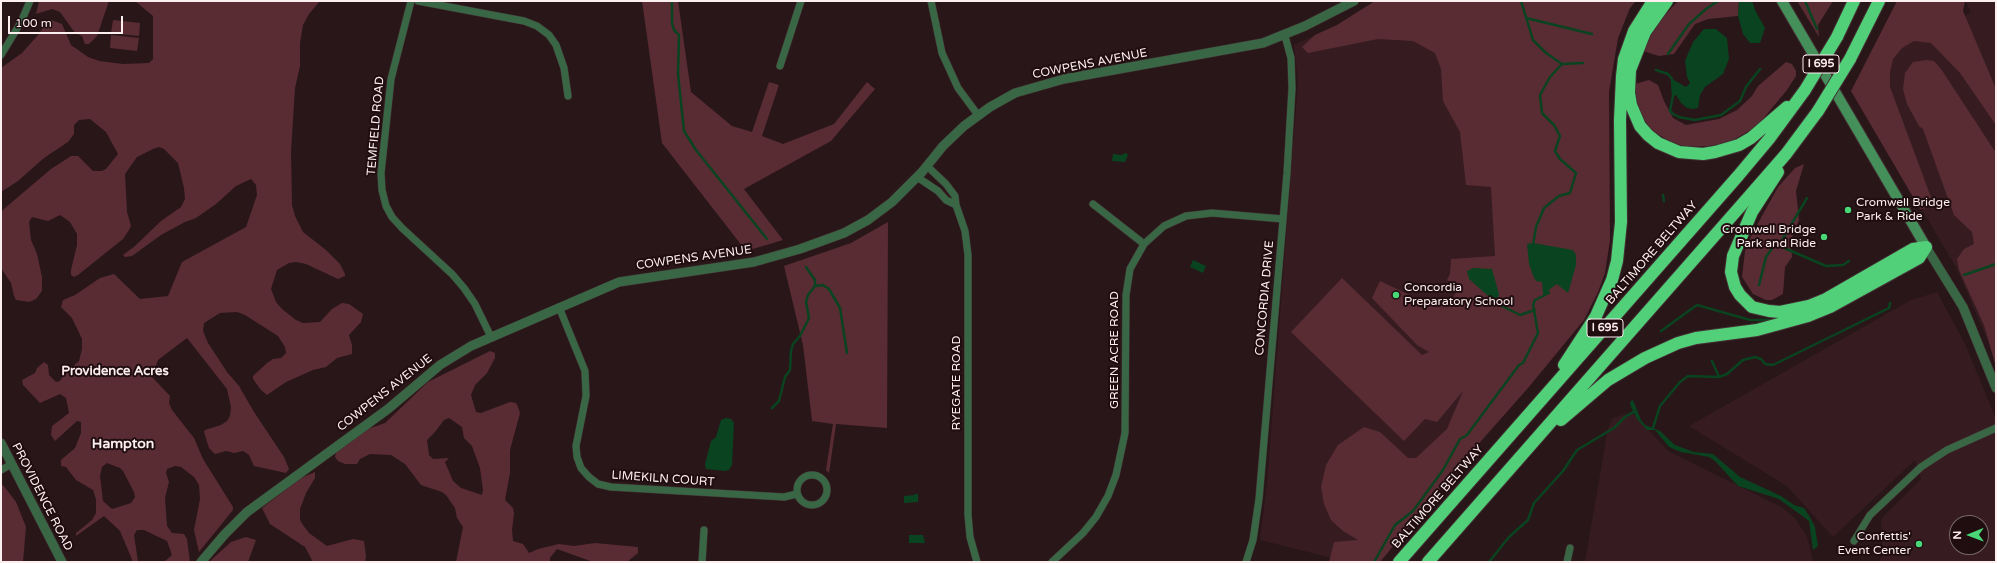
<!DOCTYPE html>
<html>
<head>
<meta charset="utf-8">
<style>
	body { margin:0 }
	#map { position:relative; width:1997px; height:563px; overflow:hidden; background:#291619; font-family:"Varela Round",sans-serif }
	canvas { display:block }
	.frame { position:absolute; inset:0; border:2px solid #fdeef0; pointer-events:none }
	.north { position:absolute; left:1949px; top:515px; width:40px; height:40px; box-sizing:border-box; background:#1f0d10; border:1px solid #78676a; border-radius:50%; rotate:269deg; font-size:11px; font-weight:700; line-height:16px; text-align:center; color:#fdeef0 }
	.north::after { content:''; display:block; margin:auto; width:14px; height:18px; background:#49d778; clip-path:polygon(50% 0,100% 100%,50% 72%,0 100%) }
	.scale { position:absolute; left:8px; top:16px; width:115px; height:18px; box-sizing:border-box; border:2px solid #fdeef0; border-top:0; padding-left:5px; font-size:12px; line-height:14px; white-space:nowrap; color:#fdeef0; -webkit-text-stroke:3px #1f0d10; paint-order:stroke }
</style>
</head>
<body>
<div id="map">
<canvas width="1997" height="563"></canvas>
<div class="frame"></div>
<div class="north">N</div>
<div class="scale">100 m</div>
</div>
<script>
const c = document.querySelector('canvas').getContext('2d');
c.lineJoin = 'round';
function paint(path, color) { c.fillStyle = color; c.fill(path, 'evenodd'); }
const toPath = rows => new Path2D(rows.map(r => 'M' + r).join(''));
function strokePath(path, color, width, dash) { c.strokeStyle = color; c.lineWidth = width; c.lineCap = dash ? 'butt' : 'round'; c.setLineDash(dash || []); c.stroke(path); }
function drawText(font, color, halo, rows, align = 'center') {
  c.font = font + ' "Varela Round",sans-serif'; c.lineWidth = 4; c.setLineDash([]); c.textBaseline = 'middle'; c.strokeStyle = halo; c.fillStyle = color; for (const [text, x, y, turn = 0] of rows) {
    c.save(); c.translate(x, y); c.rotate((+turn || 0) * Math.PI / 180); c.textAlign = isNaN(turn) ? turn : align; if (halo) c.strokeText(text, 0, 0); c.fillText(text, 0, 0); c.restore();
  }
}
const built = toPath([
	[1375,1,1494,1,1505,278,1436,469,1340,560,1260,540,1267,484,1298,82,1294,45,1337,25],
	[1965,1,1996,1,1996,359,1957,269,1861,106,1909,24,1953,24,1971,12],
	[1937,292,1965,344,1996,419,1996,562,1879,562,1883,554,1881,525,1882,518,1921,479,1915,460,1833,537,1787,486,1689,426,1911,300],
	[1957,523,1981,523,1981,547,1957,547],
	[1632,412,1668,451,1781,507,1795,518,1807,537,1813,562,1585,562,1608,428,1613,418]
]);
const green = toPath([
	[39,1,109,1,97,36,89,44,85,44,82,36,75,33,60,12,52,9,36,14],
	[135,1,320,1,309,14,303,25,300,43,300,66,295,88,291,152,292,205,295,216,303,232,326,250,340,264,345,274,345,276,338,279,306,264,296,262,289,263,277,270,271,289,276,302,282,309,296,320,303,323,320,322,332,309,342,303,349,304,363,314,361,322,349,335,352,345,352,354,337,358,326,367,313,370,286,382,267,395,261,390,253,379,253,376,267,363,273,359,281,358,286,353,285,347,278,336,245,315,237,312,220,313,204,323,203,331,208,343,227,372,239,386,254,412,284,457,289,469,286,473,254,466,249,455,243,451,234,453,226,451,215,454,209,448,204,432,205,430,221,425,227,421,230,416,231,407,227,389,187,338,158,360,152,377,170,396,169,403,172,410,194,438,203,459,233,507,233,510,199,552,194,530,200,499,199,485,194,477,181,467,175,466,167,469,166,473,169,482,165,498,167,526,172,533,184,534,187,539,190,562,164,562,172,555,167,541,144,530,137,530,134,535,138,562,133,562,120,531,104,516,76,536,76,533,92,520,96,513,96,499,93,490,76,480,66,467,61,466,61,460,75,448,81,433,81,422,77,421,55,441,51,435,52,426,69,413,66,398,60,394,40,403,23,385,22,380,35,373,37,368,44,362,48,365,49,375,56,382,60,381,65,373,79,361,82,349,82,339,72,318,61,307,63,300,75,295,100,278,114,274,140,299,168,296,182,262,246,227,257,195,256,185,251,179,236,186,216,204,196,218,185,222,161,235,132,256,125,257,123,255,135,246,161,221,181,207,185,199,184,188,178,163,164,149,159,147,153,149,137,157,125,174,127,212,131,226,129,230,123,239,78,275,74,277,71,275,71,270,77,245,77,234,70,222,60,215,48,221,32,217,29,222,31,240,37,254,42,277,42,291,36,299,29,302,16,300,14,296,11,283,1,268,1,212,5,208,51,169,71,156,78,156,93,171,102,171,106,169,118,154,106,132,90,119,79,120,74,125,74,134,68,142,44,158,18,181,1,192,1,68,22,53,38,35,46,23,51,20,62,24,71,45,88,57,99,61,123,64,149,63,153,59,153,16],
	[107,463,120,468,123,471,134,492,135,497,131,503,112,509,103,501,100,476,102,467],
	[642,1,678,1,691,92,732,126,752,132,769,82,779,85,762,136,783,144,834,124,867,82,875,89,831,141,744,189,783,240,746,251,662,143],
	[1375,1,1636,1,1630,8,1618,38,1609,92,1610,240,1605,273,1598,292,1584,320,1528,388,1467,457,1380,562,1329,562,1334,542,1358,540,1343,531,1331,520,1324,504,1321,487,1326,465,1338,445,1364,427,1380,432,1408,458,1416,458,1447,429,1463,391,1437,422,1425,419,1404,441,1291,332,1342,278,1422,355,1429,352,1417,345,1372,298,1380,281,1435,307,1438,302,1449,307,1459,286,1447,280,1450,274,1451,259,1495,256,1491,187,1466,185,1460,132,1443,101,1441,69,1435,53,1413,41,1378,39,1308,53,1302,47,1315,35,1337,25],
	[1678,1,1739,1,1738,16,1708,19,1695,24,1674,54,1659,56,1643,51,1647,39,1658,23],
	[1797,1,1833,1,1818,25,1819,37],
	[1897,1,1965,1,1963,11,1996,89,1996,125,1960,73,1931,43,1914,41,1902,48,1893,59,1890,72,1890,87,1932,200,1927,208,1920,209,1851,91],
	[113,20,140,23,139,36,111,33],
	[111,35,139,38,137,51,110,48],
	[1926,60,1934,61,1941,69,1996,153,1996,367,1984,325,1959,270,1957,259,1964,249,1974,244,1972,232,1954,215,1923,129,1919,126,1907,104,1903,89,1905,73,1913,62],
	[1786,62,1792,64,1796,71,1796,76,1787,90,1757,126,1730,142,1710,146,1688,147,1672,143,1653,131,1641,117,1635,97,1635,84,1649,80,1658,85,1664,101,1673,118,1686,125,1719,119,1737,110,1752,96,1758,86],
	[1804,164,1796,191,1799,220,1791,240,1792,257,1785,267,1783,294,1772,300,1766,300,1753,294,1742,277,1745,251,1752,234,1778,187,1795,168],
	[888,222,887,428,836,424,829,473,826,470,833,424,812,421,803,345,784,266,851,243],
	[490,351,495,353,495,358,487,373,475,385,471,395,476,412,481,413,510,402,516,403,518,407,520,413,510,450,510,473,505,500,513,508,514,513,512,530,513,541,523,544,529,553,538,549,559,544,574,546,595,543,638,547,638,553,627,562,593,562,557,549,550,558,550,562,456,562,463,527,457,518,455,508,446,495,442,492,421,485,405,464,391,455,370,454,360,459,357,464,345,464,338,461,335,457,336,452,365,430,385,423,428,382],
	[449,418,462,427,464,438,472,446,480,468,483,490,482,495,461,488,453,481,445,462,449,458,433,459,429,455,427,440,435,432,444,420],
	[315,472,315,478,306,493,300,509,300,520,303,525,309,533,327,546,353,539,364,541,366,557,365,562,313,562,305,547,270,524,262,508,301,478],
	[1,485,3,485,16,502,26,527,23,562,1,562],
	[246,537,256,540,248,562,209,562,231,542]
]);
const water = toPath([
	[1739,1,1752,1,1756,12,1765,28,1760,43,1750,43,1743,34,1738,16],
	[1704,29,1716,29,1727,38,1729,59,1723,74,1705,87,1700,95,1698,108,1693,109,1687,108,1681,103,1676,95,1673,96,1672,79,1686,87,1690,83,1687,77,1685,61,1693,42],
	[1126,153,1128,155,1125,162,1112,161,1113,154,1121,155],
	[1533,243,1573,250,1576,255,1576,265,1568,293,1557,284,1550,289,1547,295,1543,294,1542,282,1536,281,1534,278,1529,264,1527,244],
	[1193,260,1206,266,1203,273,1190,267],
	[1473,268,1492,269,1499,294,1496,303,1469,279,1467,271],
	[1633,400,1641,420,1645,425,1660,431,1675,445,1694,452,1713,454,1740,477,1781,496,1794,505,1804,508,1810,517,1815,527,1818,546,1813,550,1809,521,1779,499,1738,486,1715,461,1709,457,1681,452,1669,447,1655,430,1647,430,1637,419,1631,407,1630,402],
	[726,418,731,419,734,423,732,465,729,470,724,471,706,469,705,464,711,441,716,437,721,420],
	[915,494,918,494,918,502,904,503,904,496,914,495],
	[909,535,923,535,925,543,909,543]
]);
const stream = toPath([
	[672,1,672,23,674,30,679,35,678,74,684,131,696,150,767,239],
	[1521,1,1533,40,1546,53,1562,64,1550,77,1540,95,1542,113,1554,125,1560,136,1555,151,1560,159,1576,173,1570,193,1559,196,1544,208,1536,227,1533,245],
	[1805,1,1817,29],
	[1526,18,1592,34],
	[1668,54,1689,24,1706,9,1718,1],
	[1562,64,1583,63],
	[1656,70,1668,74,1672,79,1673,96,1670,111,1673,114,1679,117,1695,120,1721,115,1740,101,1746,87,1760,69],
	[1663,195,1664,201],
	[1779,245,1807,198],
	[1964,275,1996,264],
	[1759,285,1766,257,1775,244,1826,266,1843,265,1849,261],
	[815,286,823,285,829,289,840,308,847,353],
	[1496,303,1520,315,1535,310],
	[1661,331,1697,305,1750,320,1772,320],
	[1712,361,1719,377],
	[772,408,779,401,785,377,790,370,791,351,793,344,800,336,809,318,806,302,808,295,815,286,815,280,806,267],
	[1653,428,1660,406,1680,382,1688,376,1719,377,1727,374,1743,360,1755,357,1761,359,1765,364,1773,365,1889,308,1890,303],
	[1374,562,1395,525,1413,511,1443,470,1460,439,1467,435,1519,365,1523,363,1538,333,1533,305,1535,300,1549,293],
	[1489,562,1509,537,1528,520,1534,503,1563,471,1577,450,1614,428,1625,417,1635,411]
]);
const minor = toPath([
	[411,1,391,79,381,173,382,190,386,206,392,217,402,228,452,274,464,288,475,304,491,337],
	[418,1,524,21,537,26,549,35,556,45,564,68,568,96],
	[931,1,942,53,958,88,978,115],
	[1,55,21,22,30,1],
	[780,66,801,1],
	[927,166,946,184,955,196,956,205,965,231,968,255,968,515,970,537,977,562],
	[917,177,938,191,946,200,956,205],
	[1093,204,1144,244],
	[559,307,585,371,586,396,576,446,577,457,581,468,589,477,598,484,611,487,784,497,797,494],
	[1,470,12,464],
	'797 490a15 15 0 1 1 30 0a15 15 0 1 1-30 0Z',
	[1854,541,1870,515,1921,467,1947,450,1996,428],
	[702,562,704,530],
	[1052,562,1083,533,1096,517,1108,496,1116,475,1125,433,1126,295,1130,269,1144,244,1164,226,1186,216,1212,213,1283,219],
	[1246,562,1253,540,1259,499,1287,173,1292,88,1291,58,1285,36],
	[1567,562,1570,548]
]);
const tertiary = toPath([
	[1926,247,1963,307,1996,388],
	[1,443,62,562],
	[201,562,225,534,247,512,388,409,440,365,471,346,619,282,754,262,800,249,844,233,868,220,892,202,922,172,943,146,964,126,990,107,1015,93,1064,79,1263,43,1305,26,1354,1]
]);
const secondary = toPath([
	[1782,1,1926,247]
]);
const motorway = toPath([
	[1667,1,1645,32,1630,70,1629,93,1631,105,1640,126,1648,135,1658,143,1679,152,1703,154,1715,152,1739,145,1751,138,1787,107],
	[1837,37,1854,1],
	[1850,59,1879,1],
	[1778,172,1752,212,1733,256,1731,272,1735,287,1740,295,1752,307,1769,311,1780,312,1809,306,1826,299,1913,249,1926,247],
	[1564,365,1596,316,1612,280,1617,261,1621,222,1620,120,1622,76,1624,59,1634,31,1653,1],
	[1561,420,1608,380,1645,358,1678,343,1696,338,1757,330,1808,316,1830,307,1919,258,1926,247],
	[1399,562,1738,176,1769,139,1805,90],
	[1428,562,1752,193,1786,154,1818,111]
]);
const motorwayBridge = toPath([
	[1805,90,1837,37],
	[1818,111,1850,59]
]);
const markers = [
	[1848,210,4,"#49d778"],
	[1824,237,4,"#49d778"],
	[1396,295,4,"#49d778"],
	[1919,544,4,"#49d778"]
];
const shields = [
	[1821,64,36],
	[1605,328,36]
];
const shieldNames = [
	["I 695",1821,64],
	["I 695",1605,328]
];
const streetNames = [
	["COWPENS AVENUE",1090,64,-11],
	["TEMFIELD ROAD",376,126,-85],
	["BALTIMORE BELTWAY",1652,253,-49],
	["COWPENS AVENUE",694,258,-8],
	["CONCORDIA DRIVE",1265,298,-85],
	["GREEN ACRE ROAD",1115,350,-90],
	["RYEGATE ROAD",957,383,-90],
	["COWPENS AVENUE",385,393,-38],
	["LIMEKILN COURT",663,479,4],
	["PROVIDENCE ROAD",42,497,63],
	["BALTIMORE BELTWAY",1438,497,-49]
];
const poiNames = [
	["Cromwell Bridge",1856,203],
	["Park & Ride",1856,217],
	["Cromwell Bridge",1816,230,"right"],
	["Park and Ride",1816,244,"right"],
	["Concordia",1404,288],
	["Preparatory School",1404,302],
	["Confettis'",1911,537,"right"],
	["Event Center",1911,551,"right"]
];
const neighbourhoodNames = [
	["Providence Acres",115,372]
];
const quarterNames = [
	["Hampton",123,444]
];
paint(built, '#361c20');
paint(green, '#592c34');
paint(water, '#09431f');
strokePath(stream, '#09431f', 2.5);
strokePath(minor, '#423033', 8);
strokePath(tertiary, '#423033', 10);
strokePath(secondary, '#423033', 12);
strokePath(motorway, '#423033', 14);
strokePath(minor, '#396644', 7);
strokePath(tertiary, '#396644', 9);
strokePath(secondary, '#45905a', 10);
strokePath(motorway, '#52cf79', 12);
strokePath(motorwayBridge, '#423033', 14, []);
strokePath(motorwayBridge, '#52cf79', 12);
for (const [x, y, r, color] of markers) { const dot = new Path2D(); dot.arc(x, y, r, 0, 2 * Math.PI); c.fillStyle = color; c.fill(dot); strokePath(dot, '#1f0d10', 1.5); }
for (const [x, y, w] of shields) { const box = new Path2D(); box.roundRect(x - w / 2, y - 9, w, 18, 3); c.fillStyle = '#1f0d10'; c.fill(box); strokePath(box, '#fdeef0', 1); }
drawText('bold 11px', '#fdeef0', null, shieldNames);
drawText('12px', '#fdeef0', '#1f0d10', streetNames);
drawText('12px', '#fdeef0', '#1f0d10', poiNames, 'left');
drawText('bold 13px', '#fdeef0', '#1f0d10', neighbourhoodNames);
drawText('bold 14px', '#fdeef0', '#1f0d10', quarterNames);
</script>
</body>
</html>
